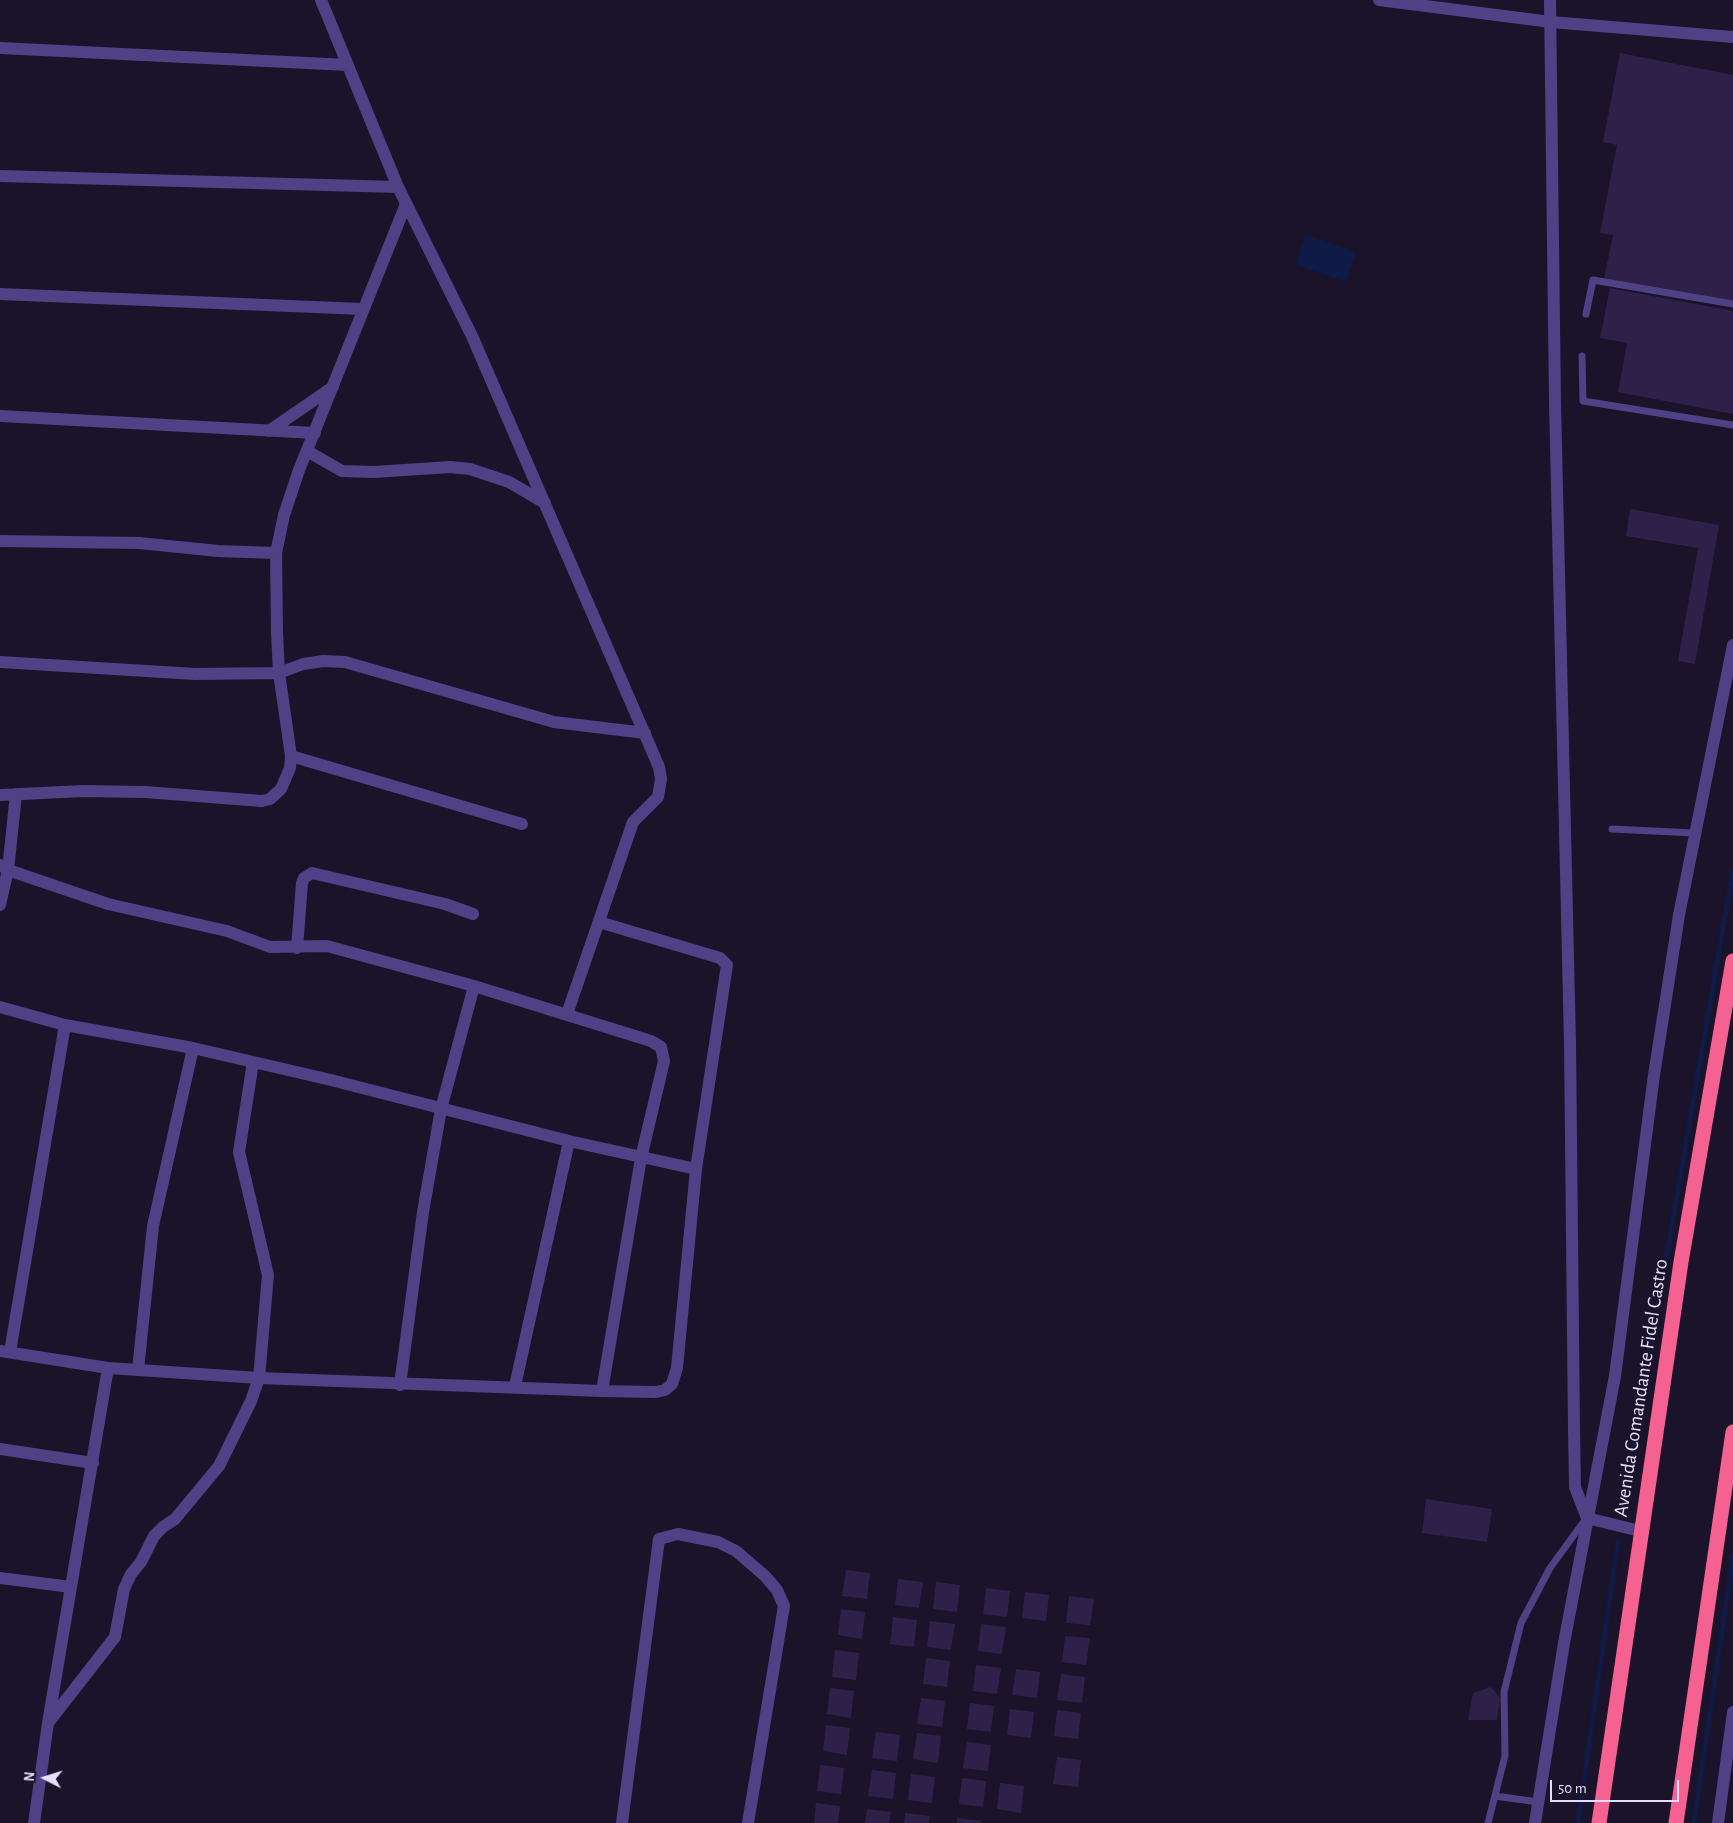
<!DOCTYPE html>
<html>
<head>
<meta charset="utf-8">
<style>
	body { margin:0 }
	#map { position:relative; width:1733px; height:1823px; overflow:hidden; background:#1a132a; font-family:"Alegreya Sans",sans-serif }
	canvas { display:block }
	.north { position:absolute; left:20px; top:1753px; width:50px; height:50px; -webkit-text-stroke:4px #1a132a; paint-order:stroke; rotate:275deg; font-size:14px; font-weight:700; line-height:20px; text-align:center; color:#e6defd }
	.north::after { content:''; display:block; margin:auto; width:18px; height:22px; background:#e6defd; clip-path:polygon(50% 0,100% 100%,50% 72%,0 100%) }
	.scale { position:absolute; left:1550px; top:1780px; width:129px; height:22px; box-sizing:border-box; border:2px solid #e6defd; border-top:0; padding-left:6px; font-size:15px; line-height:18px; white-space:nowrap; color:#e6defd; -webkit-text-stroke:4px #1a132a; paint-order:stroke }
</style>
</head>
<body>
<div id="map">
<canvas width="1733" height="1823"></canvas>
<div class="north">N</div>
<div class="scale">50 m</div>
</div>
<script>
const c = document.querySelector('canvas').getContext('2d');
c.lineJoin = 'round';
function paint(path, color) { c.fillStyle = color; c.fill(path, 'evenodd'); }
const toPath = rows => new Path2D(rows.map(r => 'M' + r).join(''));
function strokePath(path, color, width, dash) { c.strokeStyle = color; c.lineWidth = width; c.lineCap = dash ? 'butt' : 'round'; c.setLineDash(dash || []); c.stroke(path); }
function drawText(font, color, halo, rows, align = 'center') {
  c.font = font + ' "Alegreya Sans",sans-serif'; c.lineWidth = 4; c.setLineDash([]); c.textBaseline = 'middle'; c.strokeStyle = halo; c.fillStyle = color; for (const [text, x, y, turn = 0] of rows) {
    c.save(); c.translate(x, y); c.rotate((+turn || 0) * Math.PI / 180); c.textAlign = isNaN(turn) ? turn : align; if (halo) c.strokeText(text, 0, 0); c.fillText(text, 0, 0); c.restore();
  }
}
const water = toPath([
	[1305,235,1356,252,1346,282,1296,265]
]);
const stream = toPath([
	[1623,1510,1733,870],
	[1578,1823,1618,1541],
	[1694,1823,1733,1556]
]);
const building = toPath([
	[1620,53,1733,75,1733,303,1604,279,1613,235,1600,233,1617,145,1603,142],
	[1610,288,1733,311,1733,414,1618,392,1627,343,1600,338],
	[1630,509,1719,525,1695,664,1678,661,1698,548,1626,536],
	[1426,1499,1492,1509,1487,1542,1422,1533],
	[846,1570,870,1573,867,1599,842,1596],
	[898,1579,923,1582,919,1608,895,1605],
	[936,1582,960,1585,957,1612,933,1609],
	[986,1588,1010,1591,1007,1617,983,1614],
	[1025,1592,1049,1595,1046,1621,1022,1618],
	[1069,1596,1094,1599,1090,1625,1066,1623],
	[841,1609,865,1612,862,1639,838,1635],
	[893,1617,917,1620,914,1647,890,1644],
	[930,1621,955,1624,951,1650,927,1647],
	[981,1624,1006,1627,1002,1654,978,1651],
	[1065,1636,1090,1638,1086,1665,1062,1662],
	[835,1650,859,1653,856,1680,832,1677],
	[926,1658,950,1661,947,1687,923,1684],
	[976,1665,1001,1668,997,1694,973,1691],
	[1016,1669,1040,1672,1037,1698,1012,1695],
	[1061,1674,1085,1677,1082,1703,1057,1700],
	[1491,1687,1500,1698,1497,1720,1468,1720,1473,1693],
	[830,1688,854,1691,851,1718,827,1714],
	[921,1698,945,1701,942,1727,917,1724],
	[970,1703,994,1706,991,1732,967,1729],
	[1010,1709,1034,1712,1031,1738,1007,1735],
	[1057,1710,1081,1713,1078,1739,1054,1736],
	[826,1725,850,1728,847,1755,823,1751],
	[876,1732,900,1735,897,1761,872,1758],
	[917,1733,941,1736,938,1763,913,1759],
	[967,1742,991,1745,988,1771,963,1768],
	[1057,1757,1081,1760,1078,1787,1053,1784],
	[820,1765,844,1768,841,1794,817,1791],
	[872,1770,896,1773,893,1799,868,1796],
	[911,1774,935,1777,932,1803,908,1800],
	[962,1778,986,1781,983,1807,959,1804],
	[1000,1783,1024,1786,1021,1813,997,1809],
	[816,1803,840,1806,838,1823,814,1823],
	[867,1809,891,1812,889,1823,865,1823],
	[905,1813,930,1816,929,1823,904,1823],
	[957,1818,982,1821,981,1823,957,1823]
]);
const service = toPath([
	[1586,314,1593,280,1733,304],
	[1582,356,1583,401,1733,425],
	[1612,829,1694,833],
	[1495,1796,1538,1802],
	[1488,1823,1505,1756,1504,1692,1521,1623,1550,1568,1585,1520]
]);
const minor = toPath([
	[321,0,398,187,472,336,659,767,661,779,658,797,633,822,567,1014],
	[1379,0,1551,22,1733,37],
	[1550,0,1555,403,1570,1043,1574,1429,1575,1487,1587,1518],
	[0,48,348,65],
	[0,176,398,187],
	[0,294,363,309],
	[0,416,315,433],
	[269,431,333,387],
	[307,451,342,471,374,472,450,467,470,469,509,482,545,503],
	[0,541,139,543,218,551,276,553],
	[0,662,195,674,279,673,303,664,323,661,345,662,554,722,645,733],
	[291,756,522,824],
	[0,795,83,791,145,792,262,801,270,799,281,789,290,768,291,756,279,673,277,632,276,553,284,515,299,470,406,204],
	[0,865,8,870,108,904,227,931,270,947,327,946,474,986,651,1041,661,1047,664,1061,641,1158,602,1391],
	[0,905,8,870,16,794],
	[297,948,302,883,304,878,312,873,445,904,473,914],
	[0,1007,65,1025,193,1048,331,1080,569,1141,696,1169],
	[0,1351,108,1368,259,1378,602,1391,656,1392,665,1390,672,1384,677,1368,696,1169,727,965,720,958,599,922],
	[10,1352,65,1025],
	[138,1370,153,1226,193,1048],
	[400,1385,423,1212,441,1109,474,986],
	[515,1386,569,1141],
	[0,1449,93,1463],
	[1587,1518,1640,1531],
	[0,1578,71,1587],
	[48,1723,115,1637,124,1589,131,1574,141,1562,154,1536,163,1527,175,1519,219,1466,251,1401,259,1378,268,1275,239,1152,253,1062],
	[34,1823,48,1723,108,1368],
	[622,1823,659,1539,678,1534,718,1542,736,1551,765,1576,777,1590,784,1606,748,1823],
	[1535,1823,1564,1643,1615,1376,1654,1075,1679,915,1733,645],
	[1718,1823,1733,1712]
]);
const motorway = toPath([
	[1599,1823,1681,1262,1733,961],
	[1676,1823,1733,1432]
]);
const streetNames = [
	["Avenida Comandante Fidel Castro",1641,1388,-81]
];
paint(water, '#0f1a47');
strokePath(stream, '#0f1a47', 5);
paint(building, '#2f204a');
strokePath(service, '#4f4186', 7);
strokePath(minor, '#4f4186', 12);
strokePath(motorway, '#f56190', 15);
drawText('20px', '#e6defd', '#1a132a', streetNames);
</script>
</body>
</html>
